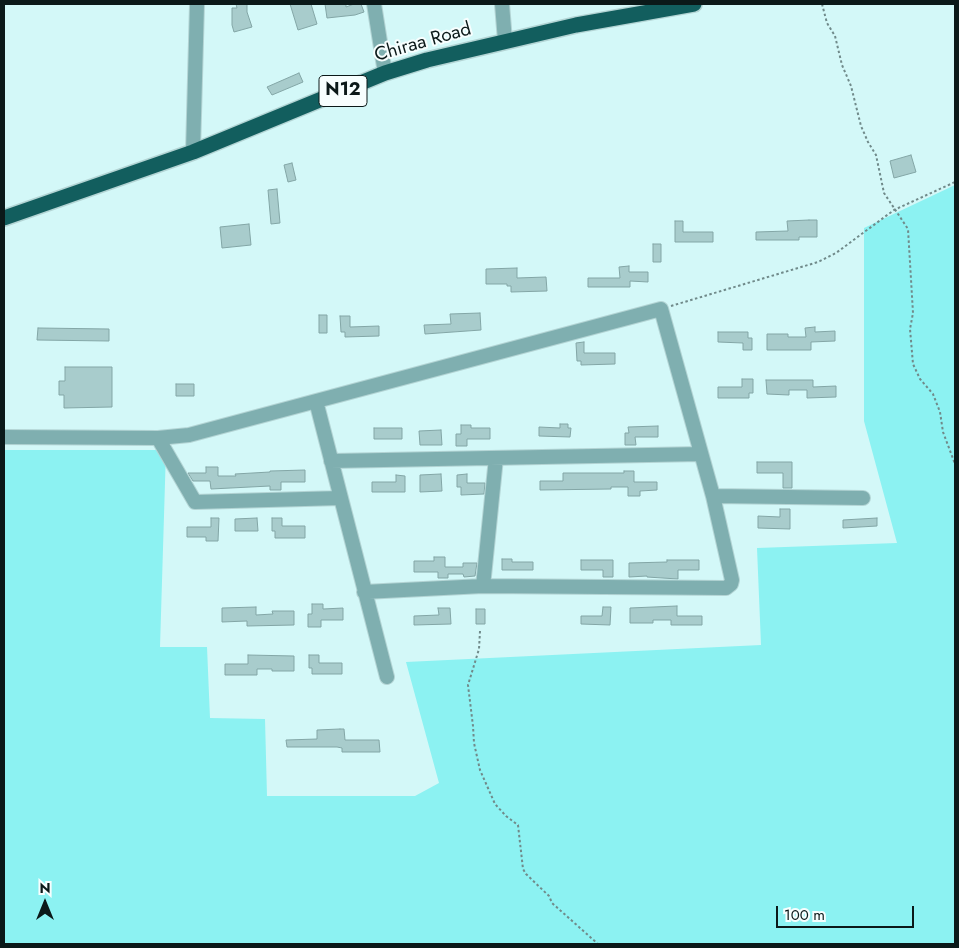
<!DOCTYPE html>
<html>
<head>
<meta charset="utf-8">
<style>
	body { margin:0 }
	#map { position:relative; width:959px; height:948px; overflow:hidden; background:#d3f8f8; font-family:Jost,sans-serif }
	canvas { display:block }
	.frame { position:absolute; inset:0; border:5px solid #0b1919; pointer-events:none }
	.north { position:absolute; left:20px; top:878px; width:50px; height:50px; -webkit-text-stroke:4px #f7fefe; paint-order:stroke; rotate:0deg; font-size:14px; font-weight:700; line-height:20px; text-align:center; color:#0b1919 }
	.north::after { content:''; display:block; margin:auto; width:18px; height:22px; background:#0b1919; clip-path:polygon(50% 0,100% 100%,50% 72%,0 100%) }
	.scale { position:absolute; left:776px; top:906px; width:138px; height:22px; box-sizing:border-box; border:2px solid #0b1919; border-top:0; padding-left:6px; font-size:15px; line-height:18px; white-space:nowrap; color:#0b1919; -webkit-text-stroke:4px #f7fefe; paint-order:stroke }
</style>
</head>
<body>
<div id="map">
<canvas width="959" height="948"></canvas>
<div class="frame"></div>
<div class="north">N</div>
<div class="scale">100 m</div>
</div>
<script>
const c = document.querySelector('canvas').getContext('2d');
c.lineJoin = 'round';
function paint(path, color) { c.fillStyle = color; c.fill(path, 'evenodd'); }
const toPath = rows => new Path2D(rows.map(r => 'M' + r).join(''));
function strokePath(path, color, width, dash) { c.strokeStyle = color; c.lineWidth = width; c.lineCap = dash ? 'butt' : 'round'; c.setLineDash(dash || []); c.stroke(path); }
function drawText(font, color, halo, rows, align = 'center') {
  c.font = font + ' Jost,sans-serif'; c.lineWidth = 4; c.setLineDash([]); c.textBaseline = 'middle'; c.strokeStyle = halo; c.fillStyle = color; for (const [text, x, y, turn = 0] of rows) {
    c.save(); c.translate(x, y); c.rotate((+turn || 0) * Math.PI / 180); c.textAlign = isNaN(turn) ? turn : align; if (halo) c.strokeText(text, 0, 0); c.fillText(text, 0, 0); c.restore();
  }
}
const green = toPath([
	[955,185,955,944,4,944,4,450,166,450,160,647,207,647,210,718,265,719,267,796,415,796,439,783,406,662,761,645,757,548,897,543,864,421,864,228]
]);
const building = toPath([
	[236,4,247,4,247,12,252,27,234,32,232,25,232,8,237,8,236,4],
	[290,4,311,4,317,24,298,30,290,4],
	[325,4,346,4,346,7,354,4,361,4,364,12,355,15,327,18,325,4],
	[299,73,303,82,272,95,267,87,299,73],
	[911,155,916,172,894,178,890,161,911,155],
	[292,163,296,180,288,182,284,165,292,163],
	[277,189,280,223,271,224,268,190,277,189],
	[809,220,817,220,817,237,799,237,799,240,756,240,756,232,788,231,787,221,809,220],
	[675,221,683,221,683,232,713,232,713,242,675,242,675,221],
	[249,224,251,245,222,248,220,227,249,224],
	[653,244,661,244,661,262,653,262,653,244],
	[629,266,629,272,648,272,648,282,630,281,630,287,588,287,588,278,620,278,619,267,629,266],
	[517,268,517,278,546,277,547,291,511,292,511,286,507,286,507,284,486,284,486,269,517,268],
	[480,313,481,330,425,334,424,325,451,324,450,314,480,313],
	[319,315,327,315,327,333,319,333,319,315],
	[340,316,350,316,350,327,379,326,379,336,345,337,345,332,341,332,340,316],
	[815,327,815,332,835,331,835,341,811,342,811,350,767,350,767,334,788,334,788,337,806,337,805,328,815,327],
	[38,328,109,329,109,341,37,340,38,328],
	[718,332,748,332,748,338,752,338,752,350,743,350,743,343,718,342,718,332],
	[584,342,584,353,615,353,615,364,581,365,581,361,577,361,576,343,584,342],
	[65,367,112,367,112,407,64,408,64,395,59,395,59,381,65,381,65,367],
	[742,379,753,379,753,393,749,393,749,398,718,398,718,387,742,387,742,379],
	[766,380,813,380,813,387,836,386,836,397,807,398,807,390,789,390,789,395,767,394,766,380],
	[176,384,194,384,194,396,176,396,176,384],
	[560,424,568,424,568,428,571,428,570,437,539,436,539,427,560,428,560,424],
	[461,425,471,425,471,428,490,428,490,439,467,439,467,446,456,446,456,434,461,434,461,425],
	[658,426,658,437,635,437,636,445,625,445,625,433,629,433,628,427,658,426],
	[374,428,402,428,402,439,374,439,374,428],
	[441,430,442,445,420,445,419,431,441,430],
	[757,462,792,462,792,488,783,488,783,473,757,473,757,462],
	[206,467,218,467,218,476,236,476,235,474,270,472,270,471,305,470,305,482,281,482,281,490,270,490,270,486,211,489,210,481,193,481,188,473,206,473,206,467],
	[624,471,634,471,634,482,657,482,657,490,640,491,640,496,628,496,628,487,611,487,611,489,540,490,540,481,563,481,563,473,624,473,624,471],
	[441,474,442,491,420,492,420,475,441,474],
	[467,474,467,483,485,483,484,494,461,495,461,487,457,487,457,475,467,474],
	[396,475,405,476,405,492,372,492,372,482,396,482,396,475],
	[780,509,790,509,790,529,758,528,758,516,780,517,780,509],
	[211,518,219,518,218,541,206,541,206,537,187,537,187,527,211,527,211,518],
	[257,518,258,531,235,531,235,519,257,518],
	[272,518,282,518,282,526,305,526,305,538,275,538,275,531,272,531,272,518],
	[877,518,877,526,843,528,843,520,877,518],
	[434,557,445,557,445,567,463,567,463,563,477,563,475,576,464,577,463,574,448,574,448,578,438,578,438,572,414,572,414,561,434,561,434,557],
	[502,559,512,559,512,562,533,562,533,570,502,570,502,559],
	[581,560,613,560,613,577,603,577,603,570,581,570,581,560],
	[667,560,699,560,699,570,678,570,678,579,647,577,647,576,629,577,629,563,667,562,667,560],
	[312,604,323,604,323,609,343,608,343,620,321,620,321,627,308,627,308,614,312,614,312,604],
	[677,606,677,616,702,616,702,625,671,625,671,620,653,620,653,623,630,623,630,608,677,606],
	[256,607,256,615,273,614,272,611,294,611,294,625,247,626,247,621,222,622,222,608,256,607],
	[603,607,611,607,610,625,581,624,581,616,602,616,603,607],
	[438,608,450,608,451,624,414,625,414,616,439,615,438,608],
	[476,609,485,609,485,624,476,624,476,609],
	[248,655,294,656,294,671,272,671,272,669,257,669,257,675,225,675,225,664,248,664,248,655],
	[309,655,319,655,319,663,342,663,342,674,312,674,312,668,309,668,309,655],
	[340,729,344,729,345,740,379,740,380,752,342,752,342,748,337,747,287,747,286,740,317,739,317,730,340,729]
]);
const path = toPath([
	[822,4,827,23,835,36,842,65,851,86,861,126,868,142,876,155,884,193,908,229,913,313,910,329,913,364,920,379,933,394,940,412,943,432,955,464],
	[671,306,818,262,836,253,894,210,955,182],
	[480,631,479,649,468,685,473,726,474,743,480,770,495,804,506,816,518,825,523,869,526,874,549,896,552,903,598,944]
]);
const minor = toPath([
	[374,4,385,73],
	[502,4,505,41],
	[193,152,197,4],
	[316,401,387,677],
	[4,437,158,438,189,435,661,309,713,496,732,580,731,584,726,588,483,586,364,592],
	[158,438,195,502,341,498],
	[331,461,701,454],
	[713,496,863,498],
	[483,586,496,458]
]);
const highway = toPath([
	[4,218,193,152,385,73,427,60,576,25,694,4]
]);
const shields = [
	[343,91,48]
];
const shieldNames = [
	["N12",343,91]
];
const streetNames = [
	["Chiraa Road",423,43,-16]
];
paint(green, '#8cf2f2');
paint(building, '#a8cccc');
strokePath(building, '#83a6a6', 1);
strokePath(minor, '#b3d4d4', 16);
strokePath(highway, '#b3d4d4', 18);
strokePath(path, '#708a8a', 2, [2.5, 2.5]);
strokePath(minor, '#7fafb0', 14);
strokePath(highway, '#125e5e', 15);
for (const [x, y, w] of shields) { const box = new Path2D(); box.roundRect(x - w / 2, y - 15.5, w, 31, 4); c.fillStyle = '#f7fefe'; c.fill(box); strokePath(box, '#0b1919', 1); }
drawText('bold 18px', '#0b1919', null, shieldNames);
drawText('19px', '#0b1919', '#f7fefe', streetNames);
</script>
</body>
</html>
